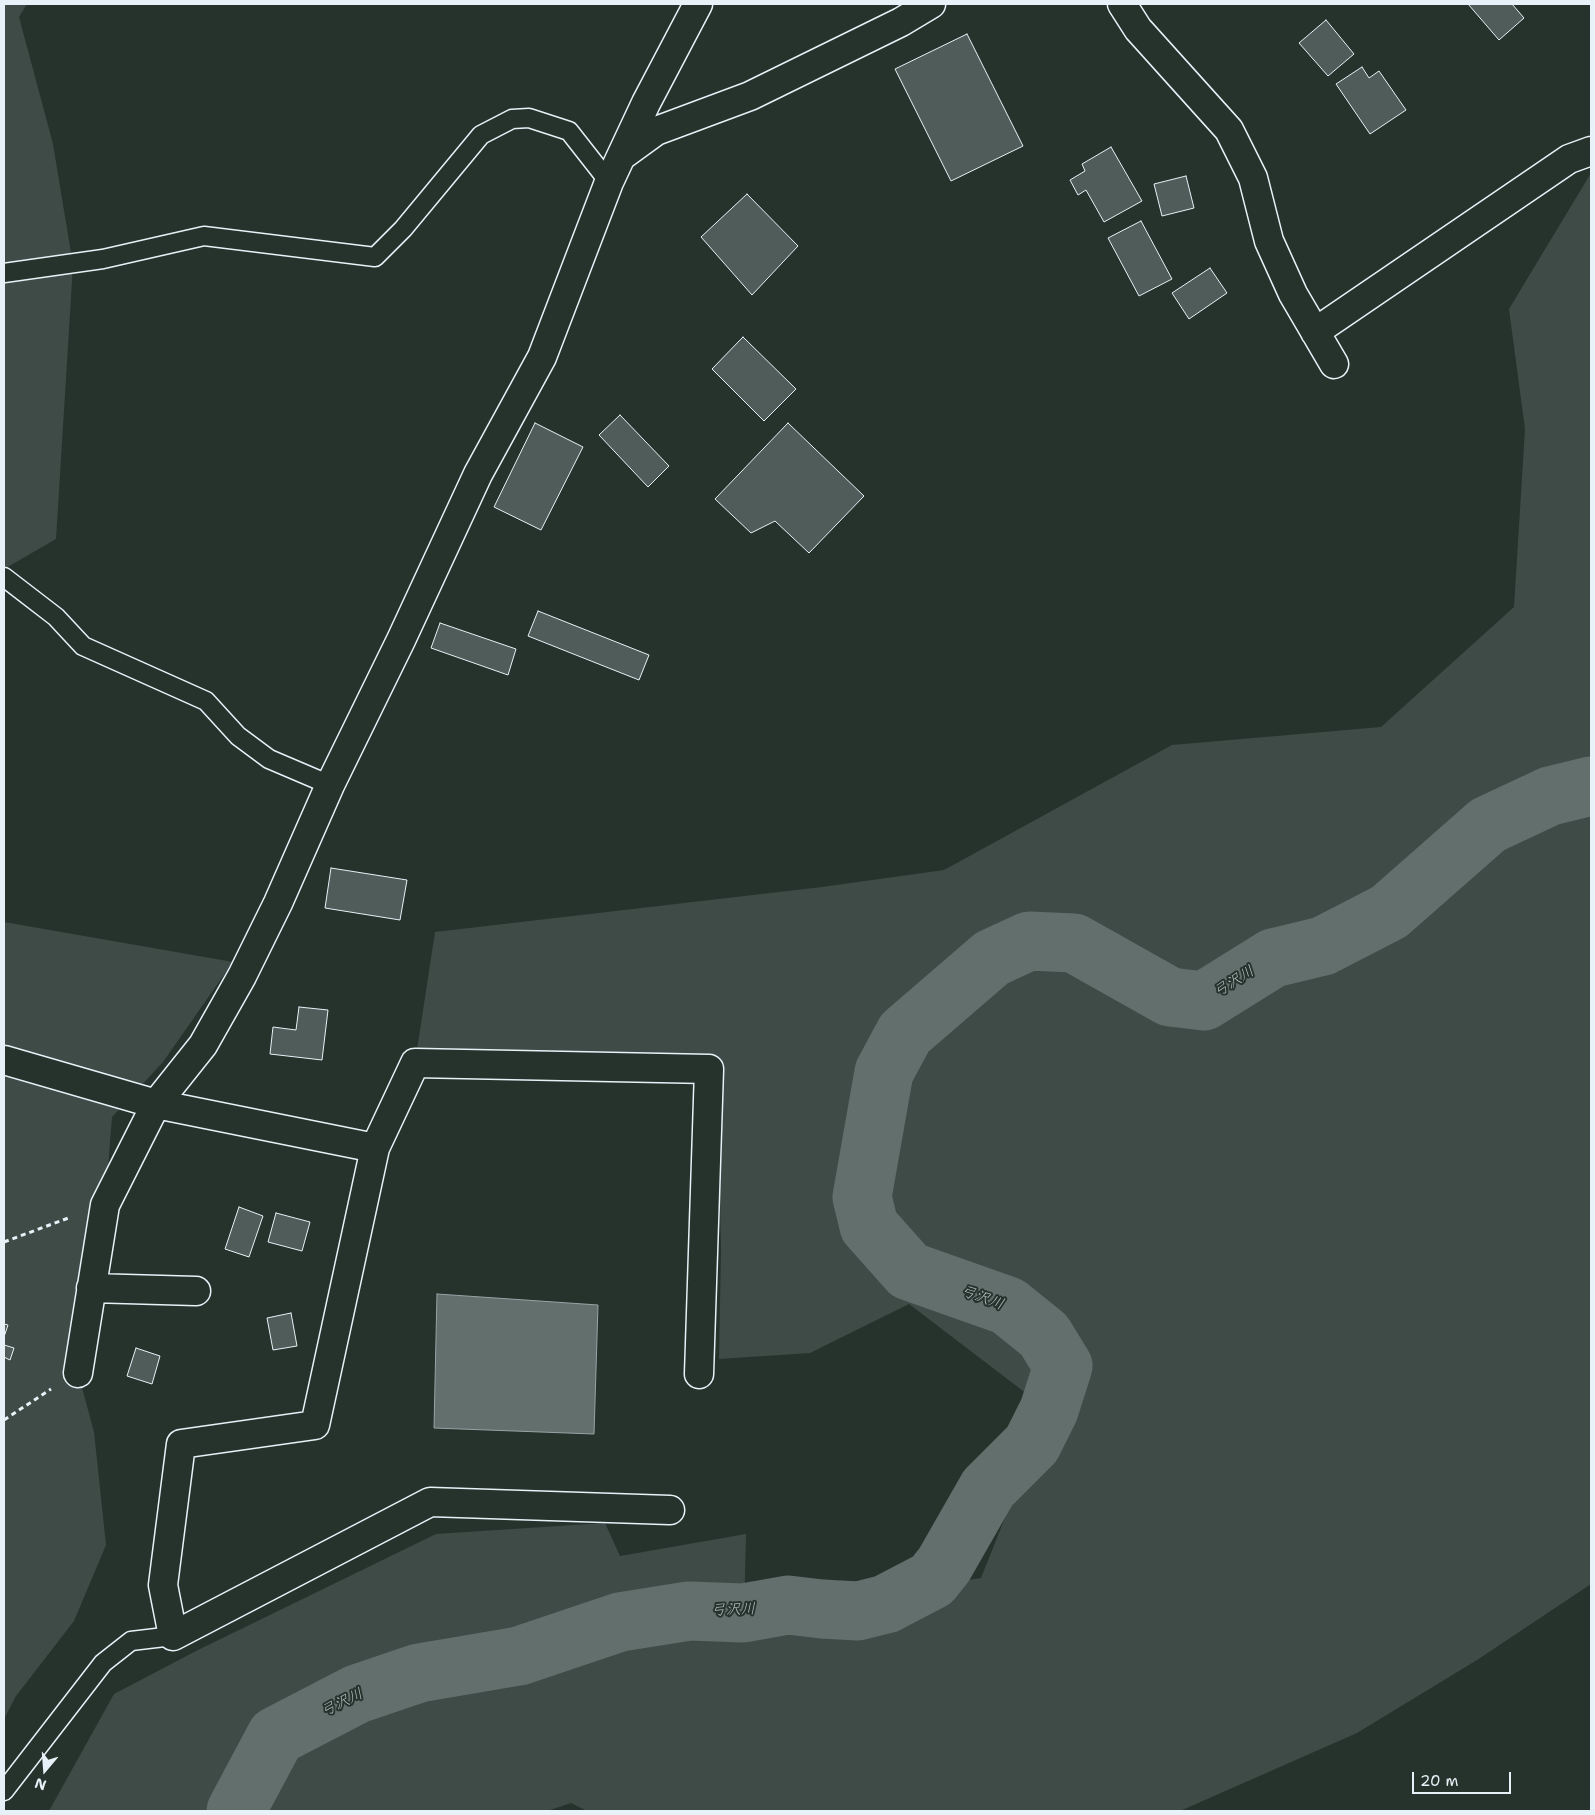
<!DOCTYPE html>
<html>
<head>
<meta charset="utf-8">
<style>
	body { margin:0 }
	#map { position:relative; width:1595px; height:1815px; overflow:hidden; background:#26332d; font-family:"Shantell Sans",sans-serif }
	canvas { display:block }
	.frame { position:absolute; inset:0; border:5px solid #e8f1f8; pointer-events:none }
	.north { position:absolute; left:20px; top:1745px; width:50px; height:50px; -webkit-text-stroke:4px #26332d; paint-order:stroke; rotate:198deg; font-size:14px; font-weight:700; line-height:20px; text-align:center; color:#e8f1f8 }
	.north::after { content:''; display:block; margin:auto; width:18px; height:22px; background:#e8f1f8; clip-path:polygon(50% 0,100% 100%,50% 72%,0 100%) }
	.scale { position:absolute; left:1412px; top:1772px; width:99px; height:22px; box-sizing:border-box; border:2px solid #e8f1f8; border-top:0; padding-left:6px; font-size:15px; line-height:18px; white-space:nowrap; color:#e8f1f8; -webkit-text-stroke:4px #26332d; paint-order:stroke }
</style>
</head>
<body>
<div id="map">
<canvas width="1595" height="1815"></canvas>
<div class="frame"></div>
<div class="north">N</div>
<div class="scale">20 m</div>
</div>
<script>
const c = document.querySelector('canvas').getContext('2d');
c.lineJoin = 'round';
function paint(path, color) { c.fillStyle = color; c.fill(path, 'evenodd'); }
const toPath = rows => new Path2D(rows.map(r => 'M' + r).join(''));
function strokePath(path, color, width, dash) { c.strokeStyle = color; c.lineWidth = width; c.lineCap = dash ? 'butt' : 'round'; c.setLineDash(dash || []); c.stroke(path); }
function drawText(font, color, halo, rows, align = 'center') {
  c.font = font + ' "Shantell Sans","Klee One",sans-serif'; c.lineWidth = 4; c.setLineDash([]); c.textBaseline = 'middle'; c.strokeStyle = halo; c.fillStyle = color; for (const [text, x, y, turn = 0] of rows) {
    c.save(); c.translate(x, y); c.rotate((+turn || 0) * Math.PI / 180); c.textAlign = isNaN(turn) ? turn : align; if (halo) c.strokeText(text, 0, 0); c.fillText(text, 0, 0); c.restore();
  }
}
const green = toPath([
	[4,4,27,4,19,17,53,144,73,265,56,539,4,569],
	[1591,173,1591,1584,1477,1660,1357,1733,1180,1811,587,1811,571,1803,547,1811,49,1811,114,1694,198,1650,436,1534,605,1523,620,1556,746,1534,744,1613,981,1578,1048,1410,909,1304,810,1353,719,1359,721,1248,717,1069,415,1063,435,932,822,887,944,870,1172,745,1381,727,1514,607,1525,429,1509,309],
	[4,922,233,962,163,1062,112,1117,105,1205,78,1373,94,1432,106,1545,74,1621,16,1696,4,1719]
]);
const water = toPath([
	[437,1294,598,1305,594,1434,434,1428,437,1294]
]);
const river = toPath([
	[236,1811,276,1736,357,1694,419,1673,519,1656,620,1622,689,1611,743,1613,788,1605,822,1609,858,1611,886,1604,932,1580,944,1565,988,1488,1032,1444,1049,1410,1063,1366,1044,1335,1008,1306,909,1271,869,1226,862,1197,884,1072,905,1033,992,958,1029,941,1074,943,1170,997,1204,1001,1273,958,1323,946,1389,912,1488,825,1550,796,1591,786]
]);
const building = toPath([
	[1468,4,1512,4,1524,18,1499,40,1468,4],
	[1326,20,1354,54,1328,76,1299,43,1326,20],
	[967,34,1023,146,951,181,895,69,967,34],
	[1362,67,1369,78,1379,71,1406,110,1370,134,1336,84,1362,67],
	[1111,147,1142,201,1104,222,1086,190,1078,195,1070,180,1085,171,1082,164,1111,147],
	[1186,176,1194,208,1162,216,1154,184,1186,176],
	[747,194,798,246,752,295,701,237,747,194],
	[1141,221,1172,279,1139,296,1108,238,1141,221],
	[1210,268,1227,293,1189,319,1172,293,1210,268],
	[743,337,796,389,764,421,712,369,743,337],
	[620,415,669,466,648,487,599,435,620,415],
	[535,423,583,447,541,530,494,507,535,423],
	[788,423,864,496,809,553,775,521,751,533,715,499,788,423],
	[538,611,649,655,639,680,528,636,538,611],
	[440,623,516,649,508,675,431,648,440,623],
	[331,868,407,880,400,920,325,908,331,868],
	[299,1007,328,1010,322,1060,270,1054,273,1027,296,1030,299,1007],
	[239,1207,263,1216,249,1257,225,1249,239,1207],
	[276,1213,310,1222,302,1251,268,1242,276,1213],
	[291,1313,297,1346,273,1350,267,1318,291,1313],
	[4,1324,8,1325,4,1337,4,1324],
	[4,1345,14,1348,10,1360,4,1357,4,1345],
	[136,1348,160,1356,152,1384,127,1376,136,1348]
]);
const path = toPath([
	[4,1242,71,1217],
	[4,1420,51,1389]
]);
const lane = toPath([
	[4,273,103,259,204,236,375,257,403,229,481,135,512,119,529,118,569,131,609,182],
	[4,577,56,617,83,646,206,701,238,736,269,759,330,785],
	[4,1791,103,1663,131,1641,173,1636]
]);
const street = toPath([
	[1122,4,1138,29,1229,130,1253,178,1269,241,1293,294,1334,364],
	[623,155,656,131,750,96,901,22,931,4],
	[1315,332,1569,159,1591,151],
	[4,1060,156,1104,375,1148],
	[91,1288,196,1291],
	[78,1373,105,1205,156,1104,203,1045,242,976,278,903,330,785,401,640,478,474,542,357,609,182,646,103,698,4],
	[670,1510,430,1502,173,1636,163,1585,181,1444,315,1425,375,1148,415,1063,709,1069,699,1374]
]);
const waterNames = [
	["弓沢川",1234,982,-32],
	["弓沢川",982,1298,20],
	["弓沢川",733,1610,-2],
	["弓沢川",342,1703,-26]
];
paint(green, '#3e4b47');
paint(water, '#636f6d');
strokePath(water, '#98a3a5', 1);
strokePath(river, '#636f6d', 59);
paint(building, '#505c59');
strokePath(building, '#e8f1f8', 1);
strokePath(lane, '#e8f1f8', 21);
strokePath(street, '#e8f1f8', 31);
strokePath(path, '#e8f1f8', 3, [5, 4]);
strokePath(lane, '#26332d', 18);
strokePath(street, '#26332d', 28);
drawText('italic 15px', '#b3bdc0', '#26332d', waterNames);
</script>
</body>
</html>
